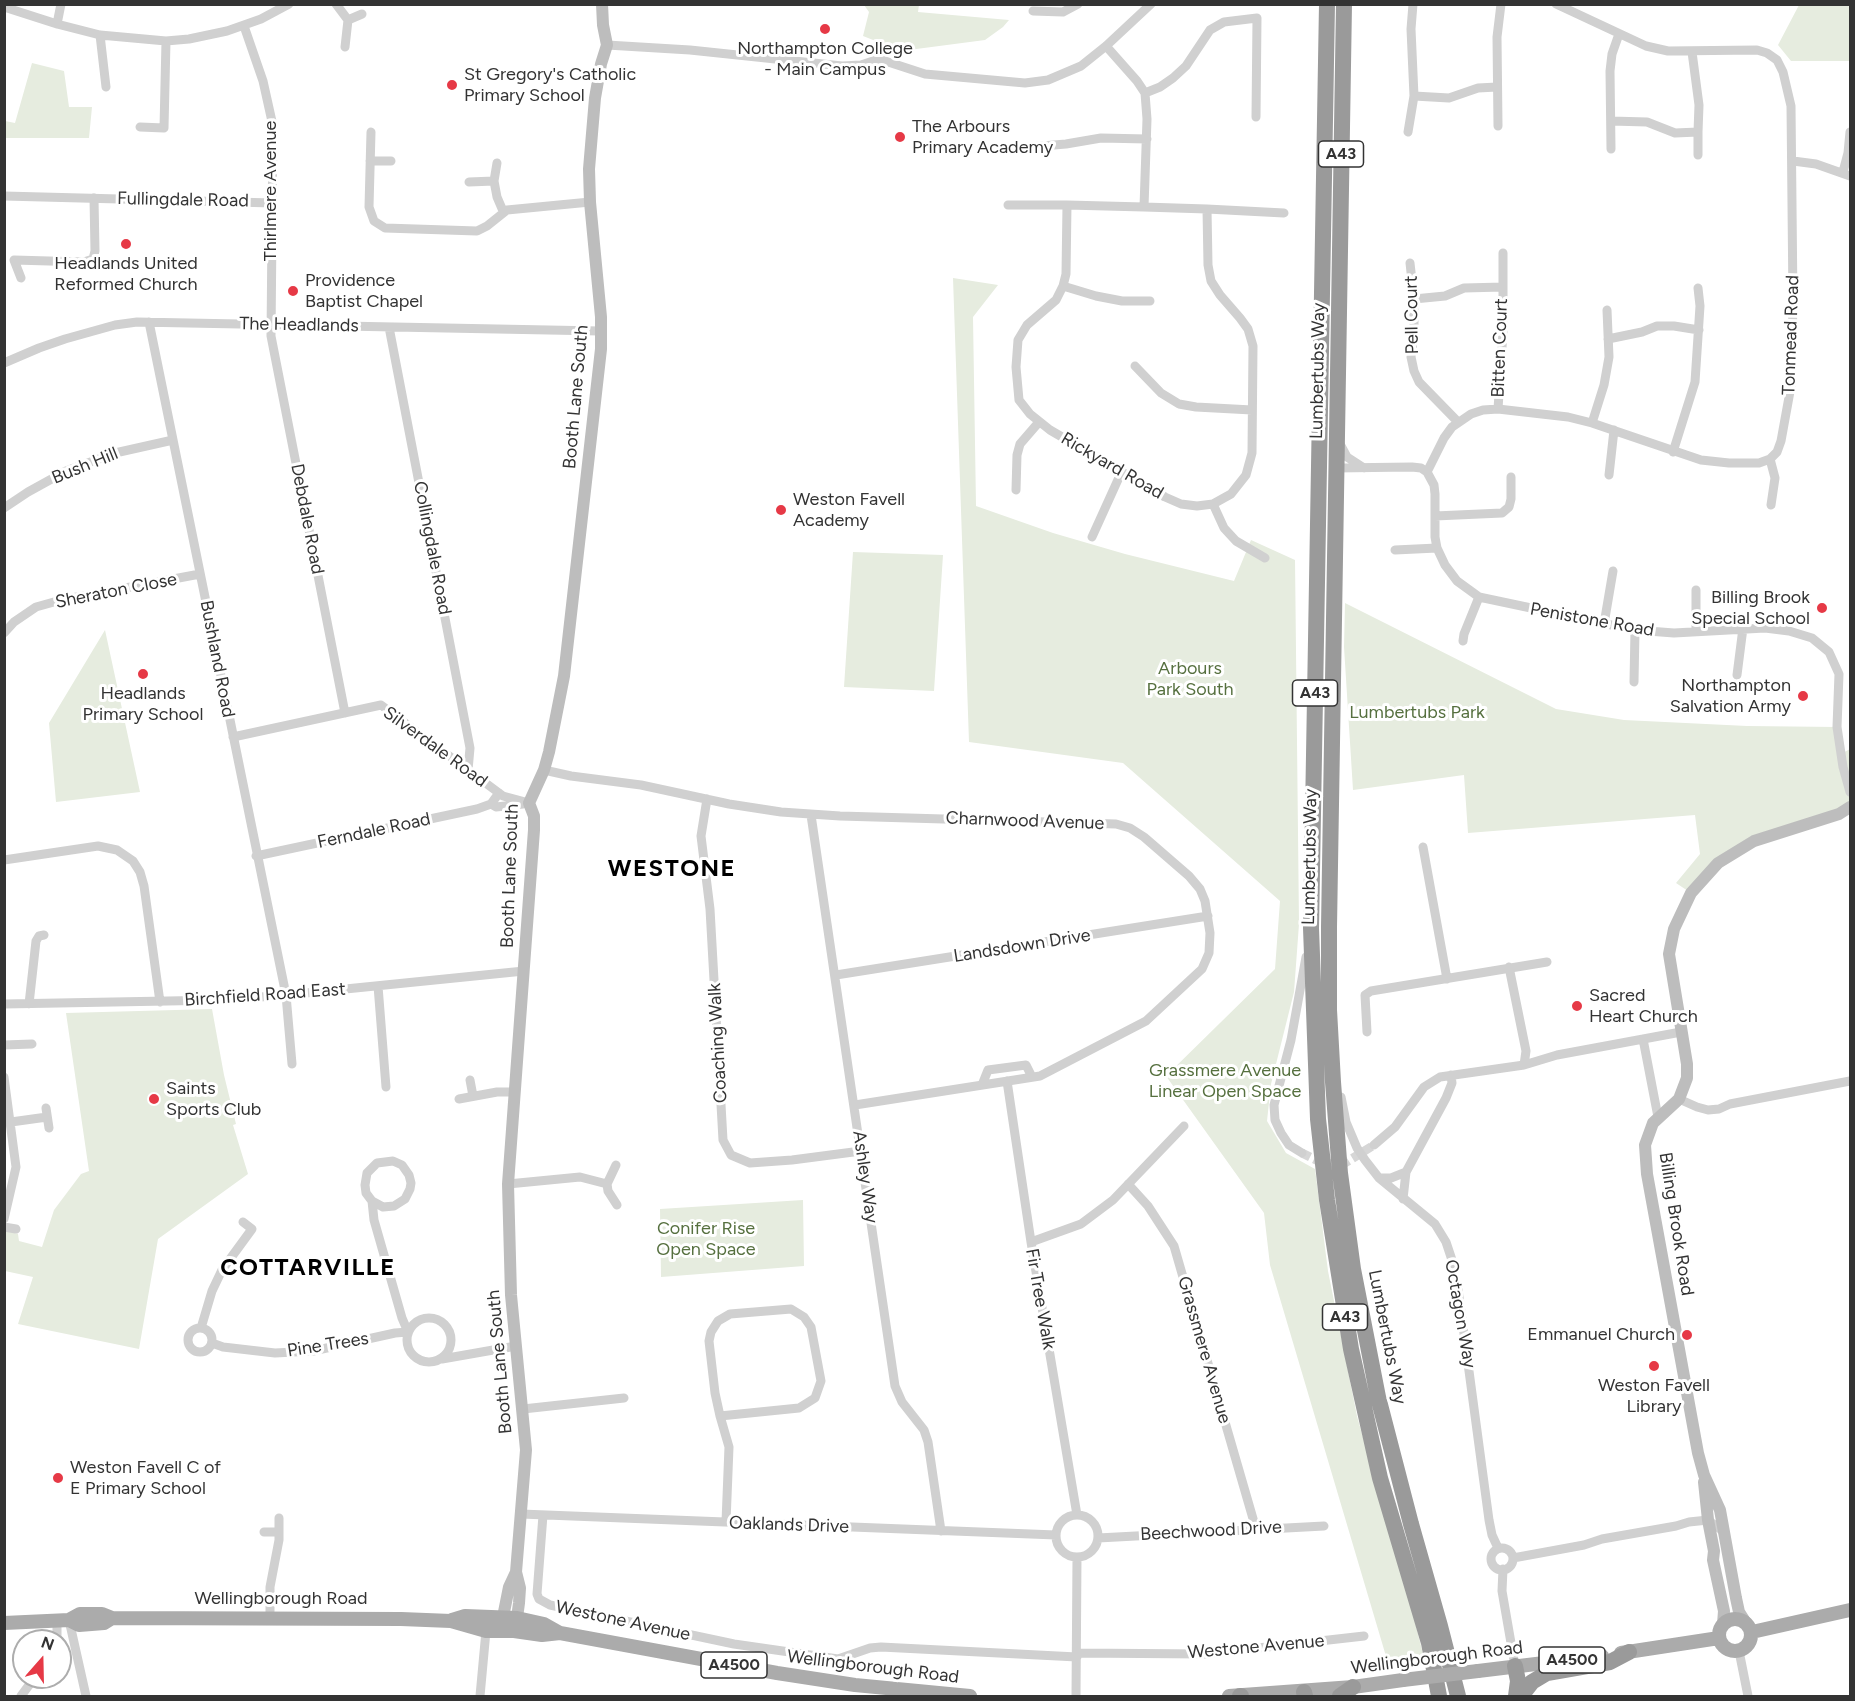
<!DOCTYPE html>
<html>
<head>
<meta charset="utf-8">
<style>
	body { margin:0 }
	#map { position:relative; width:1855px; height:1701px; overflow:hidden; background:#fff; font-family:Figtree,sans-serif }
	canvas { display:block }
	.frame { position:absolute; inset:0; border:6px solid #333; pointer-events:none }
	.north { position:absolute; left:12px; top:1629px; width:60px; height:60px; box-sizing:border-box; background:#fff; border:2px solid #adadad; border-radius:50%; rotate:20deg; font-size:16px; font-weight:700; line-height:24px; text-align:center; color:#333 }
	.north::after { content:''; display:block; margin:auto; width:21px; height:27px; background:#e63946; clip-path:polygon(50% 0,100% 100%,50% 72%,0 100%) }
</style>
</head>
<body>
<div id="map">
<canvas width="1855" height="1701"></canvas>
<div class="frame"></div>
<div class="north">N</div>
</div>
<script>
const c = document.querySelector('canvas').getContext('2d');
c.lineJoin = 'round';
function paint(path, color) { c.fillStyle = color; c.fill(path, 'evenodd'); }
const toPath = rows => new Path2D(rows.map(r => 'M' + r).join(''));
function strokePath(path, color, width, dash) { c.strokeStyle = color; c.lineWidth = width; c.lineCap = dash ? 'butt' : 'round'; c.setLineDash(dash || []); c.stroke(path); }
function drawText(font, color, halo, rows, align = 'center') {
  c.font = font + ' Figtree,sans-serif'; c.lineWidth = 6; c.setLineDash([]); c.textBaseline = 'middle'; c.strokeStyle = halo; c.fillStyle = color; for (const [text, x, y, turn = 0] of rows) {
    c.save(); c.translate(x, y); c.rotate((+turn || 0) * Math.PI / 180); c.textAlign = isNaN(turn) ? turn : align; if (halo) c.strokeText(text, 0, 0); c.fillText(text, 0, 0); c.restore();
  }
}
const green = toPath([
	[864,5,919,5,918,12,1009,20,1003,27,985,40,901,51,863,36,869,12],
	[1799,5,1850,5,1850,61,1791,61,1778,45],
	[32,63,64,71,69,107,92,107,89,138,5,138,5,121,15,123],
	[953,278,998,285,973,317,976,506,1053,533,1125,554,1234,581,1251,540,1295,560,1299,924,1294,992,1271,1084,1267,1121,1286,1153,1315,1169,1328,1271,1357,1416,1391,1539,1408,1594,1424,1658,1388,1663,1270,1265,1264,1213,1166,1076,1275,969,1280,901,1123,763,969,742],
	[853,552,943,555,934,691,844,687],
	[1345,603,1556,709,1624,720,1747,726,1837,727,1841,754,1850,749,1850,807,1754,841,1691,893,1676,883,1700,854,1695,815,1468,833,1464,775,1353,790,1344,647],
	[105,630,140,792,56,802,49,723],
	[212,1009,224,1075,236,1124,233,1125,248,1174,158,1239,139,1349,18,1324,33,1277,5,1271,4,1230,18,1234,19,1241,42,1247,54,1210,81,1174,89,1171,66,1013],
	[803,1200,804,1266,661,1277,660,1209]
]);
const streetTunnel = toPath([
	[1302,1153,1316,1160,1332,1164,1345,1163,1374,1145]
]);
const street = toPath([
	[336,4,348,20,345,47],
	[4,7,57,24,100,35,166,41,189,39,227,31,261,19,289,4],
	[1033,11,1063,12,1078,4],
	[348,20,362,14],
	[57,24,61,4],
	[244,26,263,81,273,126,271,336,345,713],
	[100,35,106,87],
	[607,45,690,50,842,66,861,65,879,59,925,74,1025,83,1048,80,1081,66,1106,46,1151,4],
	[1106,46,1137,81,1145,93,1147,119,1144,207],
	[1145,93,1160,87,1173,78,1186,66,1210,30,1224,22,1257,18,1256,117],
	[1414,96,1449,98,1478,88,1497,87],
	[1611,121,1647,122,1675,133,1698,132,1699,105,1692,52],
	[1498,126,1497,37,1501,4],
	[140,127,164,128,166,41],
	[371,132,369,207,374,221,385,228,477,231,487,226,507,210,590,202],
	[1408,132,1414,96,1411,29,1413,4],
	[1698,132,1698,155],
	[1030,147,1066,144,1101,138,1147,139],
	[1611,149,1610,71,1612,54,1619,34],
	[370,161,391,161],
	[1793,161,1816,164,1850,176],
	[497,163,494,181,497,197,503,211],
	[1843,172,1848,153,1850,132],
	[469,182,494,181],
	[4,196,273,203],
	[1008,205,1067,205],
	[1207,209,1208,265,1211,281,1220,295,1240,318,1248,329,1253,346,1252,453,1246,475,1231,494,1213,504,1197,506,1181,504,1165,497,1050,430,1030,414,1019,400,1016,367,1018,340,1027,325,1056,300,1063,286,1066,274,1067,205,1144,207,1207,209,1284,213],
	[1410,263,1414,299,1414,334,1411,357,1414,371,1419,382,1458,422],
	[21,278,14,260,84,262,93,259,95,251,94,198],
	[1063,286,1096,296,1122,301,1150,301],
	[1414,299,1445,296,1464,288,1503,287],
	[149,322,286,995,292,1064],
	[389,327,470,748,468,770],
	[1608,339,1642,332,1657,326,1674,326,1699,330],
	[4,363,39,348,65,339,115,325,137,322,600,331],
	[1135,366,1161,393,1179,404,1196,407,1252,410],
	[1498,409,1503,332,1503,253],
	[1592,423,1604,385,1609,357,1607,310],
	[1340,444,1347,457,1364,468],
	[1673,452,1695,382,1700,306,1698,288],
	[1770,459,1775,478,1771,505],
	[1335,468,1412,467,1421,468,1427,472,1434,485,1435,494,1435,537,1437,548,1445,565,1457,581,1479,597,1635,630,1674,633,1765,628,1789,631,1812,638,1829,652,1839,674,1837,727,1843,767,1850,792],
	[1427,472,1444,438,1452,427,1471,414,1483,410,1498,409,1568,417,1592,423,1701,460,1729,463,1759,463,1770,459,1777,452,1781,441,1791,386,1793,303,1791,106,1783,72,1777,60,1767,53,1757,50,1668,51,1646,46,1556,4],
	[1609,475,1614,430],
	[1016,490,1017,455,1020,444,1039,422],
	[1213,504,1224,528,1236,541,1265,558],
	[4,508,28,492,66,471,115,453,173,440],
	[1435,516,1502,513,1509,507,1511,499,1511,477],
	[1092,537,1121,473],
	[1395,550,1437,548],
	[1604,624,1613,571],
	[1696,631,1696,590],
	[4,633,14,622,36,607,61,600,200,574],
	[1463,641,1464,634,1479,597],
	[1737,675,1743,628],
	[1634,682,1635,630],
	[233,737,381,705,503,796,529,803],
	[544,770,571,776,641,785,729,804,781,812,840,816,1116,824,1130,828,1144,837,1189,876,1200,889,1205,901,1210,933,1209,953,1202,969,1146,1021,1040,1076,855,1105],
	[707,799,701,836,710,909,723,1140,731,1155,750,1163,792,1160,861,1151],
	[491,804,496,807,523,804],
	[811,815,895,1386,902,1402,924,1430,928,1442,941,1531],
	[1423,847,1447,979],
	[256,856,477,809,491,804,499,793],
	[4,860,98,846,117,850,133,861,140,872,144,886,160,1002],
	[1509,967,1526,1051,1524,1065],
	[836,975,1208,916],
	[378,986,386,1087],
	[4,1004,222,1000,286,995,524,971],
	[29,1004,36,941,39,936,44,935],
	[1367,1032,1365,995,1371,991,1547,962],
	[1643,1039,1658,1117],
	[4,1045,32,1044],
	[4,1077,16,1167,4,1219],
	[470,1080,473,1096],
	[1007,1081,1031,1242,1077,1515],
	[982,1085,988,1070,1026,1065,1032,1077],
	[1341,1097,1346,1122,1357,1148,1365,1160,1379,1178,1435,1224,1446,1242,1453,1263,1452,1276,1458,1289,1489,1520,1492,1535,1498,1548],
	[459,1099,497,1092,515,1092],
	[1679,1099,1697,1107,1708,1110,1719,1109,1730,1104,1850,1081],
	[46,1108,49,1128],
	[11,1122,47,1117],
	[1374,1145,1395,1127,1424,1087,1440,1077,1524,1065,1557,1055,1681,1032],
	[1302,1153,1289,1145,1281,1133,1275,1120,1274,1105,1291,1040,1306,957],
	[616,1165,607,1184,608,1191,617,1205],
	[1379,1178,1391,1178,1406,1172],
	[508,1184,580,1177,607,1184],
	[1128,1184,1148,1206,1174,1246,1256,1529],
	[1403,1199,1406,1172,1446,1098,1452,1083,1451,1075],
	[4,1227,16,1229],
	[1031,1242,1081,1224,1113,1200,1184,1126],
	'407 1340a22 22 0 1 1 44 0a22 22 0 1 1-44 0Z',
	'188 1340a12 12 0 1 1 24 0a12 12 0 1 1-24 0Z',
	[201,1328,212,1291,222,1270,252,1229,243,1222],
	[212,1343,223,1347,275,1353,313,1351,395,1333,408,1332,402,1318,374,1220,372,1201,366,1193,365,1185,367,1173,377,1163,393,1161,402,1165,409,1175,411,1183,410,1189,405,1199,394,1206,383,1207,372,1201],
	[442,1359,516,1346],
	[523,1409,624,1398],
	[720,1416,799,1408,815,1398,821,1381,811,1327,804,1317,791,1309,730,1314,718,1321,711,1332,709,1341,715,1393,720,1416,729,1447,726,1522],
	[521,1514,1056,1535],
	[543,1515,537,1594,539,1599,550,1605,734,1644,838,1659,870,1648,881,1647,1077,1657],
	'1056 1536a21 21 0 1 1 42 0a21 21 0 1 1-42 0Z',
	[264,1532,279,1532],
	[1098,1538,1324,1526],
	'1491 1559a11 11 0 1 1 22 0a11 11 0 1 1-22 0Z',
	[1513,1558,1584,1545,1602,1539,1676,1526,1689,1522,1708,1520,1724,1532],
	[1503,1569,1502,1591,1515,1666],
	[270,1617,270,1587,279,1540,279,1518],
	[69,1620,86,1696],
	[57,1641,57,1621],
	[1739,1651,1748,1696],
	[1077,1653,1205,1654,1364,1636],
	[21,1696,35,1677],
	[480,1696,486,1631,489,1629],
	[1076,1696,1077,1557]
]);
const secondary = toPath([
	[1704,1482,1708,1520,1714,1551,1713,1560,1724,1611,1723,1624],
	[1746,1623,1739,1612,1736,1598,1720,1510,1704,1475,1698,1453,1647,1174,1645,1145,1653,1123,1679,1099,1687,1078,1687,1064,1669,954,1674,929,1691,893,1718,863,1754,841,1839,814,1850,807],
	[506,1625,503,1617,509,1587,516,1572,526,1450,511,1295,508,1184,534,830,534,816,529,803,544,770,549,752,564,676,601,349,601,317,590,202,589,169,595,98,601,64,607,45,603,25,602,4],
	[512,1625,517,1618,519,1603,520,1588,516,1572]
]);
const primary = toPath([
	'1719 1635a16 16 0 1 1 32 0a16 16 0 1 1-32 0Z',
	[69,1620,79,1625,104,1623,112,1618],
	[452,1620,465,1616,517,1618,544,1624,560,1633,777,1673,855,1685,970,1696],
	[4,1623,69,1620,80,1614,102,1614,112,1618,401,1619,451,1621,486,1631,514,1631,542,1635,560,1633],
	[1752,1632,1850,1610],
	[1621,1653,1719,1638],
	[1478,1671,1602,1656],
	[1229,1696,1353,1687,1403,1680]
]);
const highway = toPath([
	[1327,4,1311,928,1318,1119,1327,1200,1351,1349,1380,1478,1429,1643,1439,1696],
	[1344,4,1329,927,1329,1010,1333,1082,1340,1173,1353,1269,1378,1397,1411,1524,1440,1626,1458,1696],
	[1515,1666,1518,1681,1516,1696],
	[1304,1692,1305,1696],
	[1240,1696,1241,1696],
	[1340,1696,1353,1687],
	[1521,1696,1532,1682,1547,1673,1610,1662,1629,1652]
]);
const primaryBridge = toPath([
	[1403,1680,1478,1671]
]);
const markers = [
	[825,29,6,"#e63946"],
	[452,85,6,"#e63946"],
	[900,137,6,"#e63946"],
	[126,244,6,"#e63946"],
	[293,291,6,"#e63946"],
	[781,510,6,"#e63946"],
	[1822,608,6,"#e63946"],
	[143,674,6,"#e63946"],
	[1803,696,6,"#e63946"],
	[1577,1006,6,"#e63946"],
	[154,1099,6,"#e63946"],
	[1687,1335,6,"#e63946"],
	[1654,1366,6,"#e63946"],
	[58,1478,6,"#e63946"]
];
const shields = [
	[1341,154,45],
	[1315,693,45],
	[1345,1317,45],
	[1572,1660,66],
	[734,1665,66]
];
const shieldNames = [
	["A43",1341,154],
	["A43",1315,693],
	["A43",1345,1317],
	["A4500",1572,1660],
	["A4500",734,1665]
];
const poiNames = [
	["Northampton College",825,49,"center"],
	["- Main Campus",825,70,"center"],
	["St Gregory's Catholic",464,75],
	["Primary School",464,96],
	["The Arbours",912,127],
	["Primary Academy",912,148],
	["Headlands United",126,264,"center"],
	["Reformed Church",126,285,"center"],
	["Providence",305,281],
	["Baptist Chapel",305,302],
	["Weston Favell",793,500],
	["Academy",793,521],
	["Billing Brook",1810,598,"right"],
	["Special School",1810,619,"right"],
	["Northampton",1791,686,"right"],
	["Salvation Army",1791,707,"right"],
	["Headlands",143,694,"center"],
	["Primary School",143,715,"center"],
	["Sacred",1589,996],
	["Heart Church",1589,1017],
	["Saints",166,1089],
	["Sports Club",166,1110],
	["Emmanuel Church",1675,1335,"right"],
	["Weston Favell",1654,1386,"center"],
	["Library",1654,1407,"center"],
	["Weston Favell C of",70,1468],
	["E Primary School",70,1489]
];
const streetNames = [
	["Thirlmere Avenue",271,191,-90],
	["Fullingdale Road",183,200,1],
	["Pell Court",1412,315,-91],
	["The Headlands",299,325,1],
	["Tonmead Road",1791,335,-88],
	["Bitten Court",1500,348,-88],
	["Lumbertubs Way",1318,371,-89],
	["Booth Lane South",576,397,-85],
	["Bush Hill",85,466,-22],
	["Rickyard Road",1112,466,30],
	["Debdale Road",307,519,79],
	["Collingdale Road",432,548,79],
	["Sheraton Close",116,591,-11],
	["Penistone Road",1592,620,10],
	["Bushland Road",217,659,79],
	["Silverdale Road",435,747,36],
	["Charnwood Avenue",1025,821,2],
	["Ferndale Road",374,831,-12],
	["Lumbertubs Way",1310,857,-89],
	["Booth Lane South",510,876,-88],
	["Landsdown Drive",1022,946,-9],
	["Birchfield Road East",265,995,-4],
	["Coaching Walk",718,1043,-93],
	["Ashley Way",865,1177,82],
	["Billing Brook Road",1676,1224,81],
	["Fir Tree Walk",1040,1299,80],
	["Octagon Way",1460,1314,80],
	["Lumbertubs Way",1387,1337,79],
	["Pine Trees",328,1345,-9],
	["Grassmere Avenue",1204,1350,74],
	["Booth Lane South",500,1362,-95],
	["Oaklands Drive",789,1525,2],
	["Beechwood Drive",1211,1531,-3],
	["Wellingborough Road",281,1599],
	["Westone Avenue",623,1621,12],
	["Westone Avenue",1256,1647,-5],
	["Wellingborough Road",1437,1658,-7],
	["Wellingborough Road",873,1667,7]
];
const parkNames = [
	["Arbours",1190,669],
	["Park South",1190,690],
	["Lumbertubs Park",1417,713],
	["Grassmere Avenue",1225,1071],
	["Linear Open Space",1225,1092],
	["Conifer Rise",706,1229],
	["Open Space",706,1250]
];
const districtNames = [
	["WESTONE",672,869],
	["COTTARVILLE",308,1268]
];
paint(green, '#e6ecdf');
strokePath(streetTunnel, '#d6d6d6', 9, [9, 4.5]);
strokePath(street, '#d0d0d0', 9);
strokePath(secondary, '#bdbdbd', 12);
strokePath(primary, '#ababab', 14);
strokePath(highway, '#9a9a9a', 16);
strokePath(primaryBridge, '#ababab', 14);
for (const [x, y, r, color] of markers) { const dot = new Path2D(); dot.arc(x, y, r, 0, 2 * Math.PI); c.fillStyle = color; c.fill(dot); strokePath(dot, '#fff', 2); }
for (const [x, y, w] of shields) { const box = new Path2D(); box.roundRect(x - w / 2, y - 13, w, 26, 4.5); c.fillStyle = '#fff'; c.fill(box); strokePath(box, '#333', 1.5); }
drawText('bold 16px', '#333', null, shieldNames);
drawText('18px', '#333', '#fff', poiNames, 'left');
drawText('18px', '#333', '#fff', streetNames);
drawText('18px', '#56703f', '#fff', parkNames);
c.letterSpacing = '1.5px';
drawText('bold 24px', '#000', '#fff', districtNames);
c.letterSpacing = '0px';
</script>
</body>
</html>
